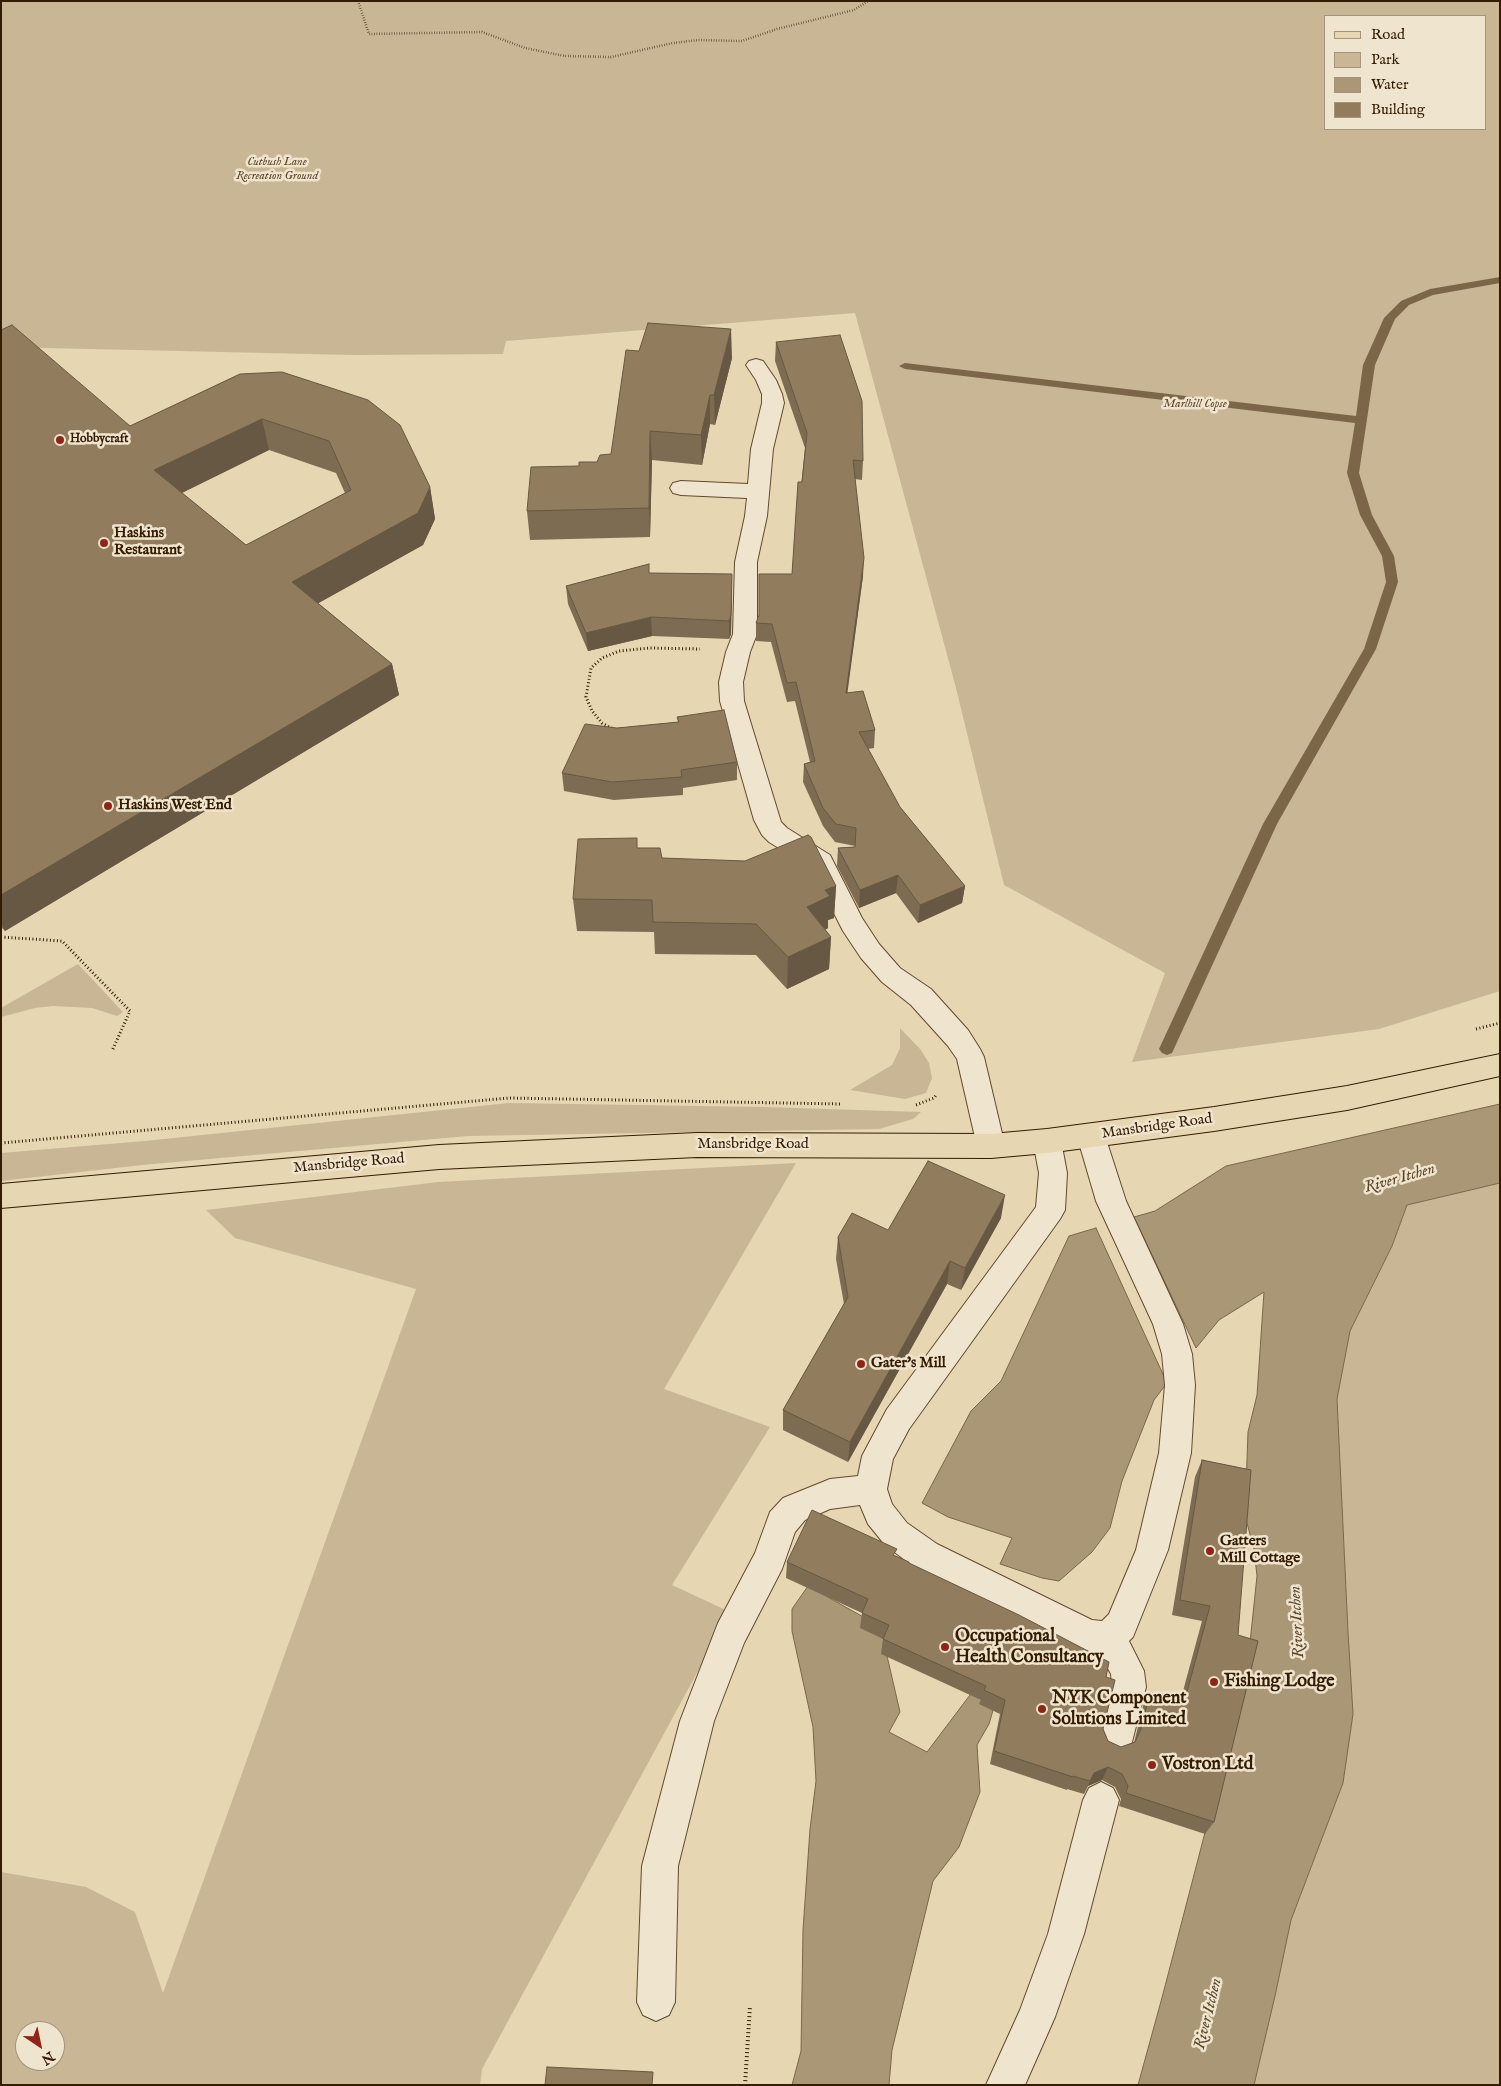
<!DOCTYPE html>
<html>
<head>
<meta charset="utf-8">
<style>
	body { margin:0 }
	#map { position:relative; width:1501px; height:2086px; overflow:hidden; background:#e7d6b2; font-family:"IM FELL English",serif }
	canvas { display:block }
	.frame { position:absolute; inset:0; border:2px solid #341c02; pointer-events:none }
	.legend { position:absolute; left:1324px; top:15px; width:162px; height:115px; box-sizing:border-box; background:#efe4cd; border:1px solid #a4947c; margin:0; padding:6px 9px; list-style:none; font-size:15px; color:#341c02 }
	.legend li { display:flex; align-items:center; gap:10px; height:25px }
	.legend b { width:25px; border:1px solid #a4947c }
	.north { position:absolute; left:15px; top:2021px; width:50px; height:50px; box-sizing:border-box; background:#efe4cd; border:1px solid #a4947c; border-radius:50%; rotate:146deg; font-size:14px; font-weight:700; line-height:20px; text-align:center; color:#341c02 }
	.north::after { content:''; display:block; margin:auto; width:18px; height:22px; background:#8f2418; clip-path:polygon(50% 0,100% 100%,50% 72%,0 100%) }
</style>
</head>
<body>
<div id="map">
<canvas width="1501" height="2086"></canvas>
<div class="frame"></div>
<ul class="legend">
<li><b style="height:6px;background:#e7d6b2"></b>Road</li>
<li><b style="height:14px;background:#c9b694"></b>Park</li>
<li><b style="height:14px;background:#aa9776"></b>Water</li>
<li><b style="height:14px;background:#917d5e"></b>Building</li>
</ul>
<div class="north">N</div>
</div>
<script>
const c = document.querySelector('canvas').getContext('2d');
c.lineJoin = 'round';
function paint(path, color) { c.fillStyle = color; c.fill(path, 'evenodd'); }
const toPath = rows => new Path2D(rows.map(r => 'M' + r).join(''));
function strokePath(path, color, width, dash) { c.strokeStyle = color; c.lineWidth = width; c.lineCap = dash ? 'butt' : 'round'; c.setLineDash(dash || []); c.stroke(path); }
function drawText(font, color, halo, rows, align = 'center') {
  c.font = font + ' "IM FELL English",serif'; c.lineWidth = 5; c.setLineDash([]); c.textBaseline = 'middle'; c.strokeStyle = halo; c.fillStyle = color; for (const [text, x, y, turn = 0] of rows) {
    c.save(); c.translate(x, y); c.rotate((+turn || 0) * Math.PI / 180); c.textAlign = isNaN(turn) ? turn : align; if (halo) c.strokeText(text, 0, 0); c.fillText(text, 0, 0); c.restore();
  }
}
const green = toPath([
	[1,1,1500,1,1500,991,1379,1029,1132,1062,1165,973,1004,885,956,688,855,313,506,341,503,354,355,355,1,347],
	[1325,16,1485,16,1485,129,1325,129],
	[78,964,123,1012,117,1016,92,1008,53,1006,35,1008,1,1017,1,1008],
	[900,1028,921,1050,929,1063,932,1078,926,1093,905,1099,850,1090,892,1065,900,1048],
	[509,1103,764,1107,921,1112,913,1119,879,1129,468,1136,142,1165,1,1181,1,1153,145,1141],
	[796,1163,664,1389,770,1427,672,1585,730,1612,482,2069,480,2085,1,2085,1,1872,86,1887,135,1912,163,1993,416,1289,235,1238,206,1210,438,1182],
	[25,2031,55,2031,55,2061,25,2061],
	[1500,1183,1500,2085,1254,2085,1275,1996,1291,1920,1343,1783,1353,1714,1348,1632,1337,1399,1350,1331,1392,1246,1407,1205]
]);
const water = toPath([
	[1500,1104,1500,1183,1407,1205,1392,1246,1350,1331,1337,1399,1348,1632,1353,1714,1343,1783,1291,1920,1275,1996,1254,2085,1138,2085,1163,1994,1247,1671,1257,1576,1254,1549,1245,1516,1248,1432,1257,1395,1264,1292,1219,1320,1196,1348,1134,1217,1155,1211,1226,1166,1500,1104],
	[1096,1228,1167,1383,1154,1400,1122,1481,1110,1528,1092,1552,1059,1581,1042,1578,1000,1564,1012,1538,948,1517,922,1503,971,1411,1001,1381,1069,1236,1096,1228],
	[808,1586,892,1633,887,1656,900,1712,889,1732,927,1752,973,1691,996,1700,989,1724,977,1745,980,1792,959,1847,933,1881,892,2050,889,2085,792,2085,801,2051,803,1930,810,1829,816,1781,813,1727,792,1631,792,1609,808,1586]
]);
const stream = toPath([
	[1500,277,1500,283,1433,295,1409,305,1395,319,1375,365,1359,473,1372,515,1394,556,1398,582,1376,649,1277,824,1172,1053,1167,1055,1162,1053,1159,1049,1263,824,1364,649,1386,582,1382,556,1360,515,1347,473,1355,423,905,369,899,366,905,363,1356,416,1363,365,1384,318,1401,301,1430,289,1500,277]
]);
const pathFar2 = toPath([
	[358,1,369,34,482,32,525,48,565,56,611,57,673,43,698,40,742,41,777,29,854,10,868,1]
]);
const pathFar1 = toPath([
	[615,730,602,723,592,711,586,697,591,668,602,658,619,651,650,648,700,649],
	[1,937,62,941,130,1011,112,1051],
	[1476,1029,1500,1023],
	[916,1105,934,1098,937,1094],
	[1,1143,509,1098,840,1104]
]);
const path = toPath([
	[745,2085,750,2006]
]);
const minor = toPath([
	[756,359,763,361,776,380,782,394,784,403,773,449,767,516,757,562,757,634,750,652,743,682,744,701,781,822,787,828,830,855,862,918,879,944,900,968,931,989,968,1030,980,1049,984,1057,1005,1146,1001,1154,991,1158,981,1154,977,1146,957,1059,948,1046,911,1005,882,982,861,958,843,931,811,868,769,842,762,835,754,820,720,701,719,682,726,652,733,634,735,562,745,516,747,498,681,495,673,493,670,488,673,483,681,481,748,484,751,449,762,403,762,394,756,380,746,365,749,361,756,359],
	[1091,1124,1101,1128,1105,1136,1126,1201,1183,1324,1192,1354,1195,1385,1191,1453,1168,1550,1133,1637,1129,1641,1144,1671,1146,1687,1132,1742,1127,1754,1115,1759,1103,1754,1098,1742,1112,1687,1111,1674,1099,1653,1090,1652,1078,1648,913,1566,885,1545,868,1524,860,1505,830,1509,805,1520,795,1532,782,1569,744,1643,714,1721,678,1866,675,2002,669,2015,656,2021,643,2015,637,2002,642,1866,680,1721,718,1623,755,1553,770,1512,783,1498,830,1479,858,1476,862,1456,887,1409,1036,1207,1039,1173,1033,1141,1037,1133,1047,1129,1057,1133,1061,1141,1067,1173,1065,1210,1060,1219,909,1429,893,1459,887,1489,892,1504,907,1523,937,1544,1092,1620,1102,1621,1109,1614,1136,1550,1159,1453,1165,1385,1162,1354,1153,1324,1096,1201,1077,1136,1081,1128,1091,1124],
	[1101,1782,1113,1788,1119,1800,1084,1934,1055,2017,1025,2085,986,2085,1020,2010,1048,1934,1083,1800,1089,1788,1101,1782]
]);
const major = toPath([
	[1500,1054,1500,1076,1347,1110,1214,1131,1047,1153,991,1158,697,1157,439,1169,1,1208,1,1184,439,1145,697,1133,991,1134,1047,1129,1214,1107,1347,1086,1500,1054]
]);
const wall = toPath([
	[1,330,130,426,240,374,430,487,435,519,423,545,318,603,392,664,399,695,5,931,1,927],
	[269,450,336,473,345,493,246,545,182,493],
	[776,342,863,461,862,480,855,479,863,576,847,692,875,730,874,748,868,749,900,807,965,886,962,903,918,923,896,893,859,908,837,866,838,848,855,847,855,846,835,842,823,826,803,782,804,764,810,762,795,701,787,702,771,642,756,641,756,623,792,574,805,448,775,361],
	[639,351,732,358,715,425,710,424,702,465,652,460,650,537,530,540,527,511,579,466,597,462,611,454],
	[649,564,649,573,732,592,731,634,729,639,652,636,588,651,568,604,566,586],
	[677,717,737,762,737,780,683,788,683,795,614,800,564,791,562,773,617,728,678,722],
	[637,848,662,858,836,886,834,918,828,920,828,928,825,930,831,937,829,969,787,989,756,955,655,954,654,932,577,931,573,899],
	[1001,1218,961,1290,947,1284,848,1462,783,1430,783,1410,844,1304,836,1259,838,1237,888,1230],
	[1202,1460,1251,1470,1214,1822,1205,1834,1119,1806,1121,1799,1115,1787,1102,1780,1088,1786,1084,1794,1067,1789,1067,1790,990,1764,1000,1714,979,1704,981,1700,881,1654,883,1639,860,1628,862,1613,786,1578,787,1562,896,1556,1106,1677,1103,1729,1108,1741,1121,1747,1134,1743,1143,1706,1150,1692,1180,1702,1202,1621,1172,1615,1195,1477]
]);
const shadedWall = toPath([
	[731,329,732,358,715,425,714,395],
	[710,395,710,424,702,465,701,435],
	[262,419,269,450,163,502,154,470],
	[650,431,652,460,650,537,649,508],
	[430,487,435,519,423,545,299,614,292,582],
	[864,558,863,576,845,711,846,693],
	[732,574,731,634,729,639,729,621],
	[651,617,652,636,588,651,586,633],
	[392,664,399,695,5,931,1,923,1,895],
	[898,875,896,893,859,908,860,890],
	[836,886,834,918,828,920,828,928,806,939,807,907,825,890],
	[965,886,962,903,918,923,920,905],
	[831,937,829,969,787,989,788,957],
	[1005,1195,1001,1218,961,1290,965,1268],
	[950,1261,947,1284,848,1462,850,1442],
	[1108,1767,1102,1780,1088,1786,1084,1794,1094,1773]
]);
const building = toPath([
	[648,323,731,329,714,395,710,395,701,435,650,431,649,508,527,511,531,467,579,466,579,462,597,462,600,455,611,454,626,350,639,351,648,323],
	[12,325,130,426,240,374,282,372,368,400,400,425,430,487,418,513,292,582,392,664,1,895,1,330,12,325],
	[262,419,329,441,351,490,246,545,154,470,262,419],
	[840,335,862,401,863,461,853,460,864,558,846,693,863,691,875,730,859,732,900,807,965,886,920,905,898,875,860,890,838,848,855,847,856,828,836,824,823,808,804,764,815,761,796,682,787,683,772,624,756,623,759,615,759,574,792,574,798,482,802,482,807,433,776,342,840,335],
	[649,564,649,573,732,574,731,615,729,621,651,617,586,633,566,586,649,564],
	[724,710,737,762,681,770,682,777,612,782,562,773,585,724,617,728,679,722,677,717,724,710],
	[808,835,811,837,836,886,825,890,830,896,807,907,831,937,788,957,756,924,653,922,652,900,573,899,578,839,637,838,637,848,660,848,662,858,745,861,808,835],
	[928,1161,1005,1195,965,1268,950,1261,850,1442,783,1410,848,1297,838,1237,852,1213,888,1230,928,1161],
	[1202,1460,1251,1470,1238,1635,1258,1641,1214,1822,1126,1793,1128,1786,1122,1774,1108,1767,1094,1773,1090,1781,1073,1776,1073,1777,994,1751,1005,1700,984,1690,986,1686,883,1639,889,1625,862,1613,868,1599,787,1562,812,1510,897,1549,893,1555,909,1562,909,1563,1019,1615,1109,1662,1106,1677,1115,1680,1103,1729,1108,1741,1121,1747,1135,1742,1141,1729,1150,1692,1184,1703,1210,1606,1180,1600,1202,1460],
	[547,2067,653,2072,652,2085,545,2085,547,2067]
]);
const markers = [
	[60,440,5,"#8f2418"],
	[104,543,5,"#8f2418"],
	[108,806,5,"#8f2418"],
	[861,1364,5,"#8f2418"],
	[1210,1551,5,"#8f2418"],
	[945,1647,5,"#8f2418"],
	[1214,1682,5,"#8f2418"],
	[1042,1709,5,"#8f2418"],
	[1152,1765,5,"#8f2418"]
];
const farParknames = [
	["Cutbush Lane",277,163],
	["Recreation Ground",277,177],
	["Marlhill Copse",1195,405]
];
const farPoinames = [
	["Hobbycraft",70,440]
];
const poiNames = [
	["Haskins",114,534],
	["Restaurant",114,551],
	["Haskins West End",118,806],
	["Gater's Mill",871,1364],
	["Gatters",1220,1542],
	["Mill Cottage",1220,1559]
];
const streetNames = [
	["Mansbridge Road",1157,1127,-8],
	["Mansbridge Road",753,1145],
	["Mansbridge Road",349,1164,-5]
];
const waterNames = [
	["River Itchen",1400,1179,-16],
	["River Itchen",1298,1622,-93],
	["River Itchen",1209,2014,-76]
];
const nearPoinames = [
	["Occupational",955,1637],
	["Health Consultancy",955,1658],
	["Fishing Lodge",1224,1682],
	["NYK Component",1052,1699],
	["Solutions Limited",1052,1720],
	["Vostron Ltd",1162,1765]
];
paint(green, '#c9b694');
paint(water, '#aa9776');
strokePath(water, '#7b6648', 1);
paint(stream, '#7b6648');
strokePath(minor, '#614a2e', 2);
strokePath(major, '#341c02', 2);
strokePath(pathFar2, '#341c02', 2.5, [0.5, 2]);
strokePath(pathFar1, '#341c02', 3, [1, 2.5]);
strokePath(path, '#341c02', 4, [1, 3]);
paint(minor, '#efe4cd');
paint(major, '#e7d6b2');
paint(wall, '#7d6c51');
paint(shadedWall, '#665842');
paint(building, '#917d5e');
strokePath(building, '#665842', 1);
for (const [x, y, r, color] of markers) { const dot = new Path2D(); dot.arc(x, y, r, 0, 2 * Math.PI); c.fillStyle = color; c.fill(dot); strokePath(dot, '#efe4cd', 2); }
drawText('italic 12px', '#614a2e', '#efe4cd', farParknames);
drawText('bold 12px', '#341c02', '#efe4cd', farPoinames, 'left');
drawText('bold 15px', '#341c02', '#efe4cd', poiNames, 'left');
drawText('15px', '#341c02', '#efe4cd', streetNames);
drawText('italic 16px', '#5d472b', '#efe4cd', waterNames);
drawText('bold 18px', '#341c02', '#efe4cd', nearPoinames, 'left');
</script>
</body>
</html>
